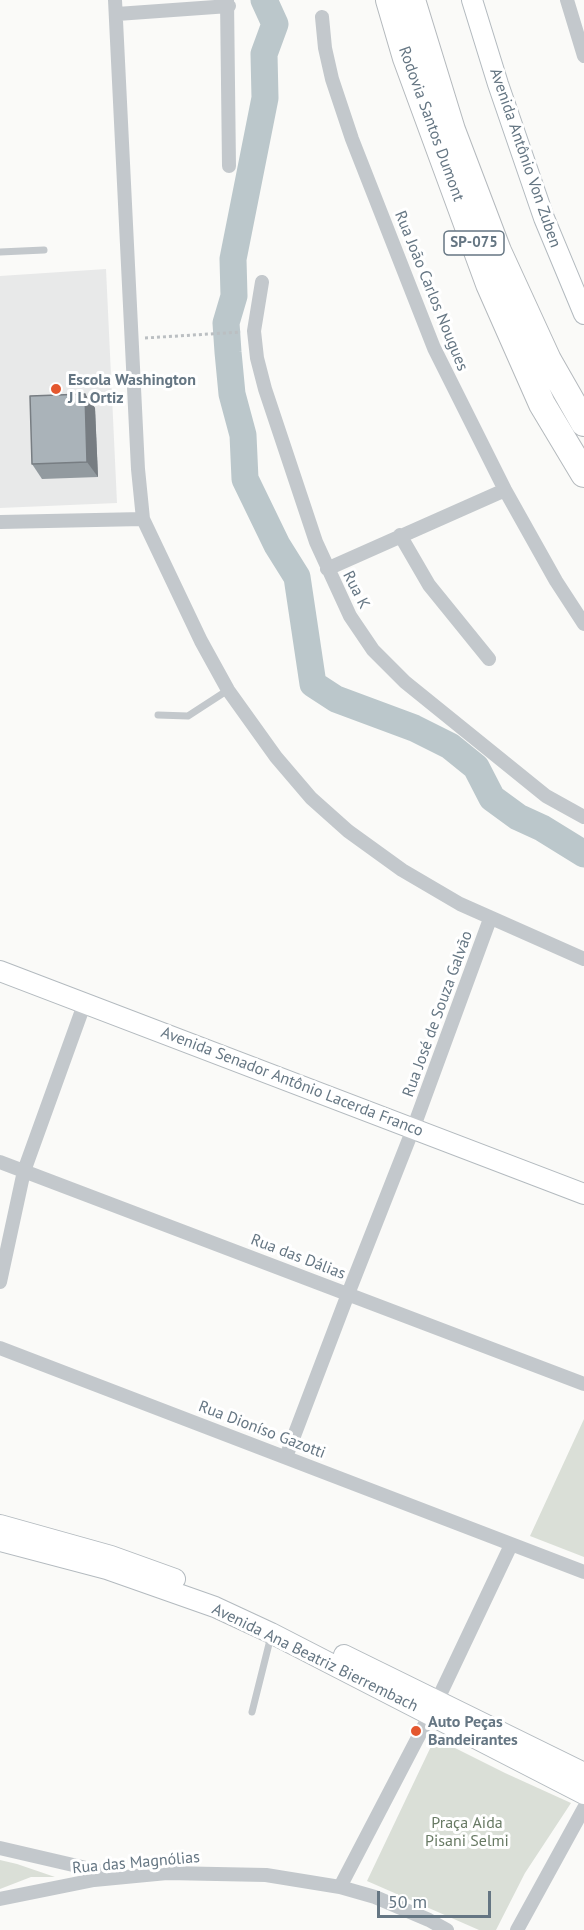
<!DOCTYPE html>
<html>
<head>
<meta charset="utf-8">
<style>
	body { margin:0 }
	#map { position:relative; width:584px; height:1930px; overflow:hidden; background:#fafaf8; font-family:"PT Sans",sans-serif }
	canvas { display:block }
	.scale { position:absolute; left:377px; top:1891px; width:114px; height:27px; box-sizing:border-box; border:3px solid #657683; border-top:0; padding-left:8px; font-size:18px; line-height:21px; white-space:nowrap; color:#657683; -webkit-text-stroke:4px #fff; paint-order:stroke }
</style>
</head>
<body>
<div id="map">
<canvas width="584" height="1930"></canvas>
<div class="scale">50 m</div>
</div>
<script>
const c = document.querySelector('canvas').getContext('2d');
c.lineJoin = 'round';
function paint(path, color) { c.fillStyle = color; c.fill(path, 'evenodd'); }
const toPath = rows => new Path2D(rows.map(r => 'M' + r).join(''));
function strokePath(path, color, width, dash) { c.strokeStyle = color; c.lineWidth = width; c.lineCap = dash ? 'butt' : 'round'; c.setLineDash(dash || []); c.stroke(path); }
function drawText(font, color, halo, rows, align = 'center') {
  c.font = font + ' "PT Sans",sans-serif'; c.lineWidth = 6; c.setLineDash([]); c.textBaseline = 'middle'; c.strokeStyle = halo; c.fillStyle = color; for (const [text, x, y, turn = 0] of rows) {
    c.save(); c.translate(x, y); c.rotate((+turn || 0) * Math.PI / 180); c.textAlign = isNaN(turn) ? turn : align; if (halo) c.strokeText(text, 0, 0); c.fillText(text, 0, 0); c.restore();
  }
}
const built = toPath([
	[106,269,117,503,0,508,0,276]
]);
const green = toPath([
	[584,1419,584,1557,530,1536],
	[435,1738,505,1773,571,1803,525,1873,496,1930,479,1930,367,1881],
	[0,1860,17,1864,55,1877,31,1877,0,1889]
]);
const river = toPath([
	[264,0,275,24,264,54,265,98,233,259,234,296,226,323,228,352,232,394,243,435,245,479,277,545,297,577,313,684,336,699,414,728,450,746,476,767,492,798,518,817,542,828,584,854]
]);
const path = toPath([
	[145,338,241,332]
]);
const lane = toPath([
	[0,252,44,250],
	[158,715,188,716,228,690],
	[252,1712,271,1636]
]);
const street = toPath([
	[115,0,138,469,143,519,201,641,228,690,276,757,311,798,348,831,402,870,460,904,584,959],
	[227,0,229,166],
	[567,0,584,56],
	[117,14,229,6],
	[322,17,325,48,332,79,352,139,434,348,505,490,556,581,584,624],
	[262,282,254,331,257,358,265,389,316,542,350,616,373,650,405,682,546,796,584,817],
	[0,522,143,519],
	[400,535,429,585,489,659],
	[327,569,505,490],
	[0,1162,584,1384],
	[0,1282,24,1171,85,1002],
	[0,1348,584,1572],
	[286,1457,348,1294,413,1129,490,919],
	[0,1848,112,1874],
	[340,1887,437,1701,511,1545],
	[0,1899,94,1880,167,1873,266,1875,340,1887,375,1897,429,1920,447,1930],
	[517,1930,584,1808]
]);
const secondary = toPath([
	[472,0,498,84,544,218,584,314],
	[0,971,584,1194],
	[0,1525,111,1556,175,1579],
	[0,1541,107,1569,215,1607,271,1633,584,1794],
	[344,1655,584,1773]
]);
const highway = toPath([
	[389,0,406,58,489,284,542,404,584,474],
	[412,0,452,130,498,251,548,360,584,423]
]);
const wall = toPath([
	[85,394,95,408,98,477,42,479,32,464]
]);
const shadedWall = toPath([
	[85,394,95,408,98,477,87,462]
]);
const building = toPath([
	[85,394,87,462,32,464,30,396,85,394]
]);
const markers = [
	[56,389,6,"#e4572e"],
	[416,1731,6,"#e4572e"]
];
const shields = [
	[474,243,60]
];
const shieldNames = [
	["SP-075",474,243]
];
const streetNames = [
	["Rodovia Santos Dumont",431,124,70],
	["Avenida Antônio Von Zuben",525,158,71],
	["Rua João Carlos Nougues",431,291,68],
	["Rua K",356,590,63],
	["Rua José de Souza Galvão",438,1014,-70],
	["Avenida Senador Antônio Lacerda Franco",292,1082,21],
	["Rua das Dálias",298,1257,21],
	["Rua Dioníso Gazotti",262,1430,21],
	["Avenida Ana Beatriz Bierrembach",315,1658,26],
	["Rua das Magnólias",136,1863,-5]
];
const poiNames = [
	["Escola Washington",68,380],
	["J L Ortiz",68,398],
	["Auto Peças",428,1722],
	["Bandeirantes",428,1740]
];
const parkNames = [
	["Praça Aida",467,1823],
	["Pisani Selmi",467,1841]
];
paint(built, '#e8e9e9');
paint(green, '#dadfd7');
strokePath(river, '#bbc7cb', 27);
strokePath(secondary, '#b3babf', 22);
strokePath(highway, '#b4b9bd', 28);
strokePath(path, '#bbbfc2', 3, [3, 3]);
strokePath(lane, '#c3c8cc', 7);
strokePath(street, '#c3c8cc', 14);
strokePath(secondary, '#fff', 20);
strokePath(highway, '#fff', 26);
paint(wall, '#929a9f');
paint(shadedWall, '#777d82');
paint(building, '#aab3b9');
strokePath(building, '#777d82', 1.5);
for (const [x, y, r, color] of markers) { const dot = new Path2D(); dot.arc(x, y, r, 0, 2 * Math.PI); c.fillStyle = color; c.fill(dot); strokePath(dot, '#fff', 2); }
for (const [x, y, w] of shields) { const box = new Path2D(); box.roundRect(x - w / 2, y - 12, w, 24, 4.5); c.fillStyle = '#fff'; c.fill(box); strokePath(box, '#657683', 1.5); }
drawText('bold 15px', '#657683', null, shieldNames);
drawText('16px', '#657683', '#fff', streetNames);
drawText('bold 16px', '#657683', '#fff', poiNames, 'left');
drawText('16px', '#687a64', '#fff', parkNames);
</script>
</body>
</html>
